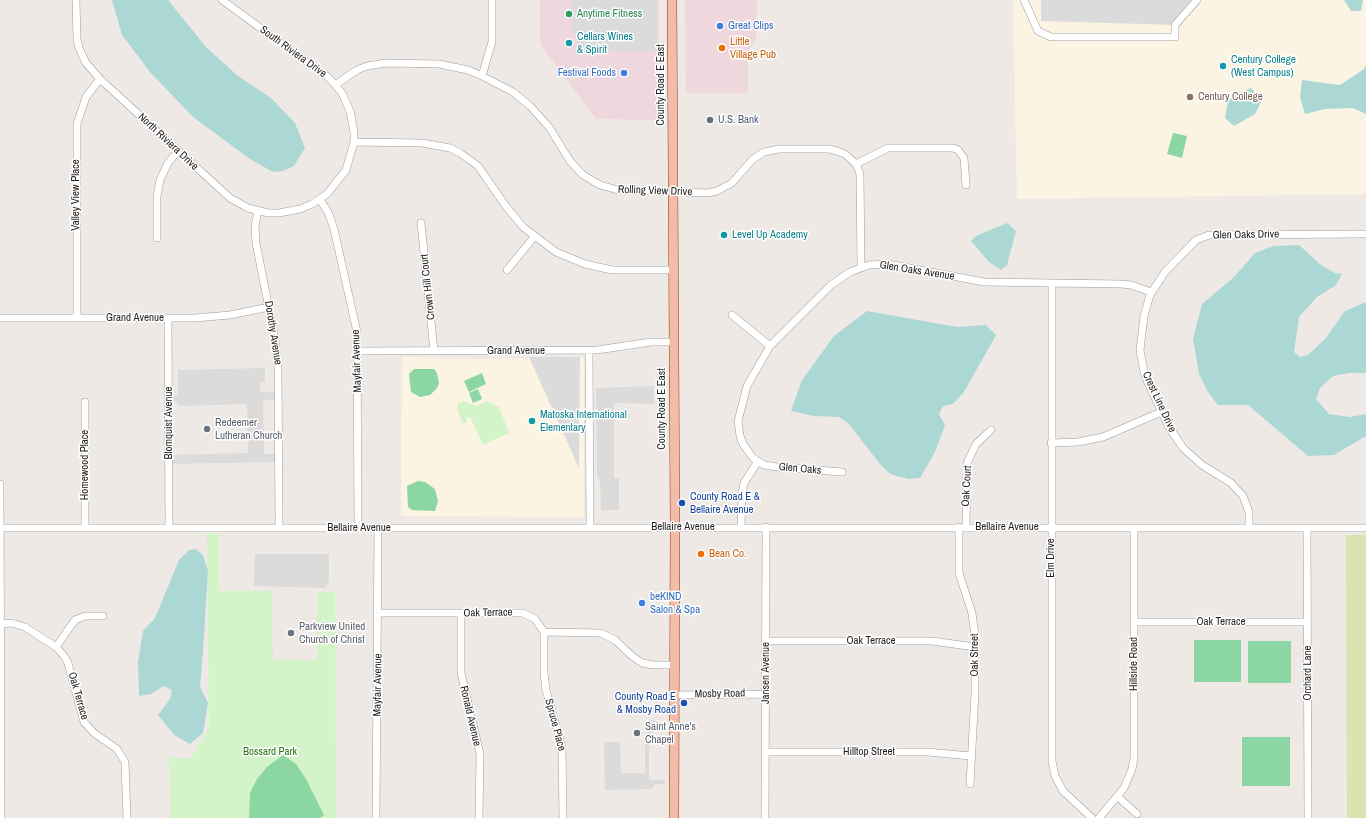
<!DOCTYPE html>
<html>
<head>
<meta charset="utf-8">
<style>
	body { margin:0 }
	canvas { display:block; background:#efe9e6 }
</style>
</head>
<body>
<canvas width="1366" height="818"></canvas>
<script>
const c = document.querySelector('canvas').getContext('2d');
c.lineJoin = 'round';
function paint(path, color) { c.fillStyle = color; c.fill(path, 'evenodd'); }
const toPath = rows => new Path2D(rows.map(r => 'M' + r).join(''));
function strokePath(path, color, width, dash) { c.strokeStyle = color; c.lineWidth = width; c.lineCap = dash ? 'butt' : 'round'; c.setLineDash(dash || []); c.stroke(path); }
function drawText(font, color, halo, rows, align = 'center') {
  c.font = font + ' "Archivo Narrow",sans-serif'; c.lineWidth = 3; c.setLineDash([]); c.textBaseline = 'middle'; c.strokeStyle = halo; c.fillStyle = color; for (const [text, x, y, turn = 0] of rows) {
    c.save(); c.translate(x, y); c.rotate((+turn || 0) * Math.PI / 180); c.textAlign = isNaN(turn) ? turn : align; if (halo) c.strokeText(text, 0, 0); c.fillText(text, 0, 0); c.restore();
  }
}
const commercial = toPath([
	[540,0,659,0,659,120,596,119,540,44],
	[685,0,757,0,756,37,748,53,748,93,686,93]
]);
const education = toPath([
	[1013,0,1366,0,1366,194,1017,199],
	[402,357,479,359,584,357,584,517,401,516]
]);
const grass = toPath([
	[1346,535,1366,535,1366,818,1347,818]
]);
const park = toPath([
	[464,401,470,404,474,404,475,406,487,401,499,407,509,433,483,445,470,417,466,419,467,423,462,423,457,407,458,403],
	[219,533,219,591,272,591,273,660,317,660,317,592,335,592,336,818,170,818,169,758,191,758,209,728,207,534]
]);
const pitch = toPath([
	[1173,133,1187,136,1182,158,1167,154],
	[414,369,434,369,437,373,439,383,437,388,430,395,420,397,411,392,409,374],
	[482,373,486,384,469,392,464,381],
	[478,389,482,399,473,403,469,393],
	[418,481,425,482,435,489,438,501,435,511,412,510,408,507,407,486],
	[1194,640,1241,640,1241,682,1194,682],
	[1248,641,1291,641,1291,683,1248,683],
	[1242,737,1290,737,1290,786,1242,786],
	[283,755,296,764,306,779,324,815,320,818,249,818,250,793,257,779,267,767]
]);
const parking = toPath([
	[572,0,657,0,657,51,605,51,586,49,582,51,572,28],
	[1041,0,1198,0,1175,25,1041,21],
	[529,357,580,357,579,468],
	[265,368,265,382,260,382,260,392,278,392,278,399,263,400,264,454,277,454,277,462,169,464,169,455,247,453,248,450,247,404,180,406,175,401,169,401,169,396,178,395,178,370],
	[654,386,654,404,614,403,614,478,619,478,619,510,601,510,600,481,597,476,596,388],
	[255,554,329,554,329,583,325,588,254,586],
	[649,720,654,720,657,723,665,723,665,726,655,729,649,740,649,780,665,780,665,784,655,784,651,789,605,790,604,742,620,742,621,773,645,773,645,736,649,729]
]);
const water = toPath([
	[168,0,206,47,238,76,271,98,295,123,305,148,294,166,283,171,273,172,250,159,193,117,150,72,122,35,112,0],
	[1344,0,1363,0,1361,11,1351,11],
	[1366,65,1366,114,1353,108,1325,109,1305,114,1300,98,1302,80,1340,85,1364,69],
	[1251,88,1262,100,1255,114,1234,126,1225,118,1228,101,1236,94],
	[1007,223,1016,231,1007,265,1001,270,989,262,971,241,976,236],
	[1299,245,1321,265,1335,273,1342,274,1336,285,1317,297,1299,317,1294,352,1300,357,1308,355,1325,339,1345,311,1366,302,1366,373,1349,373,1333,376,1320,388,1316,399,1329,414,1350,417,1366,414,1366,436,1334,455,1308,456,1248,405,1218,405,1208,392,1199,374,1193,339,1202,304,1234,277,1255,253,1274,246],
	[867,311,957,327,986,325,996,335,964,392,953,404,943,406,939,414,945,425,935,452,920,478,908,479,890,474,880,464,848,423,839,417,814,416,791,411,802,380,834,336],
	[196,549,203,555,208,571,203,652,200,687,208,703,203,733,190,744,174,735,158,715,170,699,172,690,164,686,151,694,139,696,138,662,143,631,155,618,179,560,189,550]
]);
const minor = toPath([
	[76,0,77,39,79,48,86,63,100,79,230,198,248,208,268,213,279,213,300,209,312,204,327,194,346,170,354,142,354,132,350,111,342,93,329,78,222,0],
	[1024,0,1038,31,1051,37,1175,37,1175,25,1197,0],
	[482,76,492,42,492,0],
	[335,85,357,70,367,66,386,63,439,64,468,70,482,76,513,92,530,106,549,127,570,161,583,175,600,185,618,190,708,193,717,191,732,183,752,160,764,152,779,149,829,149,837,151,845,154,856,164,860,174,861,267],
	[354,142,422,143,450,148,460,153,478,166,505,205,523,227,556,252,585,264,612,270,674,270],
	[856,164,888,148,953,148,958,150,964,158,966,185],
	[320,200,328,212,334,229,357,332,358,528],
	[258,211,255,226,256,243,275,339,278,368,279,528],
	[421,223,434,351],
	[157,238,157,196,160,180,168,163,178,151],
	[507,270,534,237],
	[1052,283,1052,761,1055,776,1063,791,1092,818],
	[732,315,770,346],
	[0,318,195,318,230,315,269,307],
	[77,318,77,124,86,97,100,79],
	[168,318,169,528],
	[589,350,590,527],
	[358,351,597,350,651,342,674,342],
	[85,402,85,528],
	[1051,443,1078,442,1103,437,1161,412],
	[842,472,778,467,764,465,753,458,743,444,740,436,738,421,747,386,770,346,831,285,850,272,869,265,888,264,984,282,1121,284,1131,285,1151,292],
	[0,484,1,818],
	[741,527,742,493,744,483,758,461],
	[959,527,959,573,972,613,975,636,975,693,970,784],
	[966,527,967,463,976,444,991,430],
	[0,528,1366,528],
	[1249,528,1249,512,1243,496,1231,483,1202,465,1183,448,1169,427,1148,383,1144,372,1140,350,1144,316,1150,295,1165,272,1196,240,1209,235,1366,234],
	[1307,528,1308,818],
	[379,613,523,613,535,619,544,632],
	[461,614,461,673,480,754,479,818],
	[1134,622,1307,622],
	[0,624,12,623,25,627,56,647,64,656,68,663,84,722,94,733,117,749,125,762,127,818],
	[544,632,544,673,546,690,562,747,563,818],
	[544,632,601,633,615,640,632,656,642,663,654,665,674,665],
	[766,641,932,641,975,647],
	[56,647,75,620,85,616,103,616],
	[674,695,766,694],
	[766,752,927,752,971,756],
	[1118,797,1137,814],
	[376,818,378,527],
	[765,818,766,527],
	[1099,818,1124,788,1132,769,1134,758,1134,528]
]);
const major = toPath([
	[672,0,675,527,674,818]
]);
const markers = [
	[569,14,4,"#2e9e5b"],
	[720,26,4,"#3f7fe0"],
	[569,43,4,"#0f9aa8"],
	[722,48,4,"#e8710a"],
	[1223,66,4,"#0f9aa8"],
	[624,73,4,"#3f7fe0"],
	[1190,97,4,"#8d6e63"],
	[710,120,4,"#5c6f8a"],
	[724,235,4,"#0f9aa8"],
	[532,421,4,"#0f9aa8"],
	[207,429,4,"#6b7280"],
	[682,503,4,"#1a4fb4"],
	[701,554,4,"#e8710a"],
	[642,603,4,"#3f7fe0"],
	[291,633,4,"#6b7280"],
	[684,703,4,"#1a4fb4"],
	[637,733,4,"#6b7280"]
];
const leisureNames = [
	["Anytime Fitness",577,14]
];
const shopNames = [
	["Great Clips",728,26],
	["Festival Foods",616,73,"right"],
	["beKIND",650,597],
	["Salon & Spa",650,610]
];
const cultureNames = [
	["Cellars Wines",577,37],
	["& Spirit",577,50],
	["Century College",1231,60],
	["(West Campus)",1231,73],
	["Level Up Academy",732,235],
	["Matoska International",540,415],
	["Elementary",540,428]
];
const foodNames = [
	["Little",730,42],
	["Village Pub",730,55],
	["Bean Co.",709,554]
];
const streetNames = [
	["South Riviera Drive",293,52,36],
	["County Road E East",661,85,-90],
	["North Riviera Drive",168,142,43],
	["Rolling View Drive",655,191,2],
	["Valley View Place",76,195,-90],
	["Glen Oaks Drive",1246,235,-1],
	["Glen Oaks Avenue",917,271,9],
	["Crown Hill Court",428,287,-96],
	["Grand Avenue",135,318],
	["Dorothy Avenue",273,333,81],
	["Grand Avenue",516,351],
	["Mayfair Avenue",357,361,-92],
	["Crest Line Drive",1159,402,65],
	["County Road E East",662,409,-90],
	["Blomquist Avenue",169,423,-90],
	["Homewood Place",85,465,-90],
	["Glen Oaks",800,469,5],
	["Oak Court",967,486,-87],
	["Bellaire Avenue",683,527],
	["Bellaire Avenue",1007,527],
	["Bellaire Avenue",359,528],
	["Elm Drive",1051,558,-90],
	["Oak Terrace",488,613,-1],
	["Oak Terrace",1221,622],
	["Oak Terrace",871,641],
	["Oak Street",975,655,-90],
	["Hillside Road",1134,664,-90],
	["Jansen Avenue",766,673,-90],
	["Orchard Lane",1308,673,-90],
	["Mayfair Avenue",378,685,-89],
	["Mosby Road",720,694,-1],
	["Oak Terrace",78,696,74],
	["Ronald Avenue",470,716,77],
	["Spruce Place",555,725,75],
	["Hilltop Street",869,752]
];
const educationNames = [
	["Century College",1198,97]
];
const serviceNames = [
	["U.S. Bank",718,120]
];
const worshipNames = [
	["Redeemer",215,423],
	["Lutheran Church",215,436],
	["Parkview United",299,627],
	["Church of Christ",299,640],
	["Saint Anne's",645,727],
	["Chapel",645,740]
];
const transitNames = [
	["County Road E &",690,497],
	["Bellaire Avenue",690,510],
	["County Road E",676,697,"right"],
	["& Mosby Road",676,710,"right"]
];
const parkNames = [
	["Bossard Park",270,752]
];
paint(commercial, '#eed7dd');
paint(education, '#fcf4e2');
paint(grass, '#d9e4b1');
paint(park, '#d2f4c8');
paint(pitch, '#8cd6a4');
paint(parking, '#dbdbdb');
paint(water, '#abd8d5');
strokePath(minor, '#9c9c9c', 8);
strokePath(major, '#8b3d0f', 10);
strokePath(minor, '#fff', 7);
strokePath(major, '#f3bca8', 9);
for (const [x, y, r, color] of markers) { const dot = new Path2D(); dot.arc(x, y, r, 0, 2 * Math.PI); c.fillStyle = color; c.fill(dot); strokePath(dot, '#fff', 1.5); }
drawText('11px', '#27864d', '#fff', leisureNames, 'left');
drawText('11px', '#366cbe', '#fff', shopNames, 'left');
drawText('11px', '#0d838f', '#fff', cultureNames, 'left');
drawText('11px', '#c56008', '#fff', foodNames, 'left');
drawText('11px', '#1f1f1f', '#fff', streetNames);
drawText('11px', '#785e54', '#fff', educationNames, 'left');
drawText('11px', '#4e5e75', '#fff', serviceNames, 'left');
drawText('11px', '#5b616d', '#fff', worshipNames, 'left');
drawText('11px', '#164399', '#fff', transitNames, 'left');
drawText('11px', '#2b7317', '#fff', parkNames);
</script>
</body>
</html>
